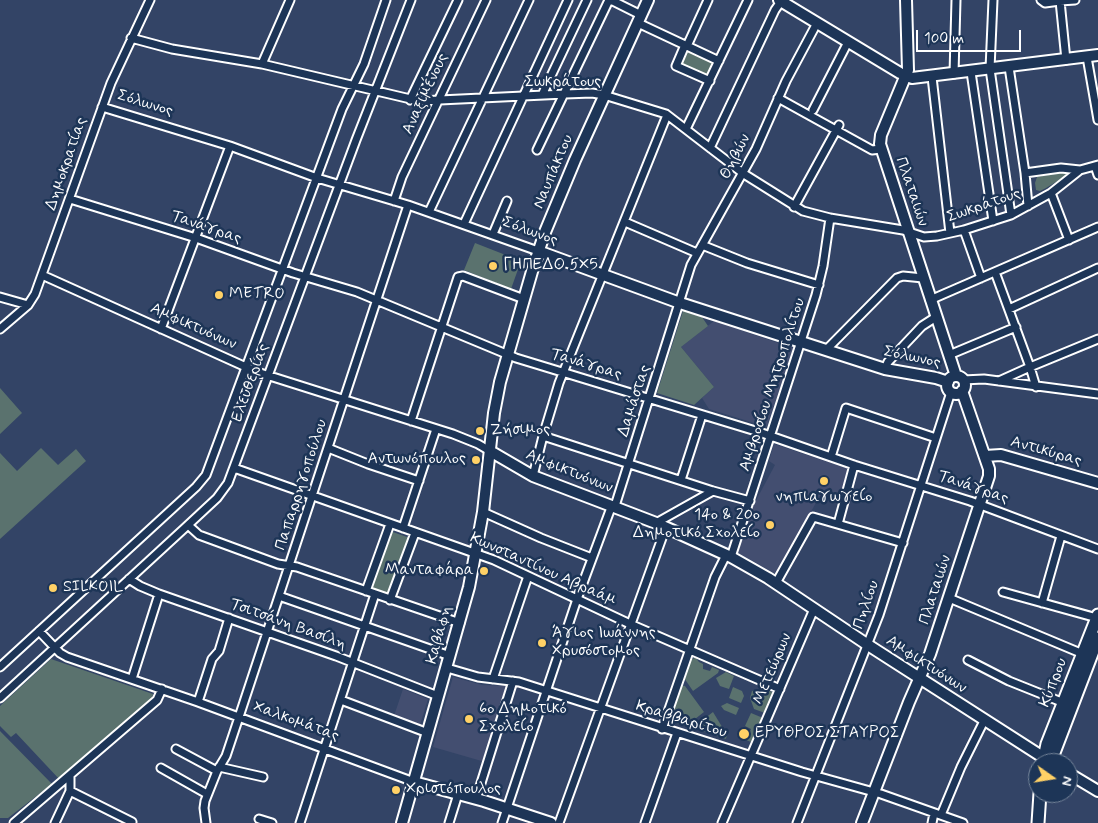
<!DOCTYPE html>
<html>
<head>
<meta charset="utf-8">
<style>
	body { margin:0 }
	#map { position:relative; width:1098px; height:823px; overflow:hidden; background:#346; font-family:Mynerve,sans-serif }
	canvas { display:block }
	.north { position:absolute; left:1028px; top:753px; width:50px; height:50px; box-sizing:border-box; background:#1d3557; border:1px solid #77869a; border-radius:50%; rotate:103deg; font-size:14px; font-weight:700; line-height:20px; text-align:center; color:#fff }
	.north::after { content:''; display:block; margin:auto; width:18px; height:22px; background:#ffd166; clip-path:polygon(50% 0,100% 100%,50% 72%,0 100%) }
	.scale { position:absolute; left:916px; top:30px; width:105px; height:22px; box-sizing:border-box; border:2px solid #fff; border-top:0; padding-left:6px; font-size:15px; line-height:18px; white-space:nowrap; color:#fff; -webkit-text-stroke:4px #1d3557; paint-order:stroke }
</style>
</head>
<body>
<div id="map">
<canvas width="1098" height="823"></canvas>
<div class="north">N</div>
<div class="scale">100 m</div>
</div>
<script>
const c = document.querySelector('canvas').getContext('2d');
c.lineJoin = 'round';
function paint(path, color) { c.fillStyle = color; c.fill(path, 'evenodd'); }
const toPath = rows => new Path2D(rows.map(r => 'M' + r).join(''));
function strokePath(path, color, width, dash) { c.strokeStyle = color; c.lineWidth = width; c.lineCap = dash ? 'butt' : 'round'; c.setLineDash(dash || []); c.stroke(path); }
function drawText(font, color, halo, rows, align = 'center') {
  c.font = font + ' Mynerve,sans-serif'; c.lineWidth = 5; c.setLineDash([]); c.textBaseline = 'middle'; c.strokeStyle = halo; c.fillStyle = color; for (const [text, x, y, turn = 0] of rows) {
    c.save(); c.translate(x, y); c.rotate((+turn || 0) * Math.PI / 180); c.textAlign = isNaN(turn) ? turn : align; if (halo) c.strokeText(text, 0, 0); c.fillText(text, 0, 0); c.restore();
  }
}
const built = toPath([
	[714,321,793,348,767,427,709,409,702,398,714,387,681,347],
	[774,444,849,469,841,497,822,492,776,574,738,553,753,506,775,465,769,461],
	[453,677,482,685,508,686,485,762,433,747],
	[403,689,428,699,420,725,394,716]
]);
const green = toPath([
	[686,49,714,63,707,77,680,64],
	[1064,172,1069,173,1069,174,1046,188,1040,191,1036,190,1035,183,1037,177],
	[475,243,521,261,511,289,464,270],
	[683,311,702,317,708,326,681,347,714,387,694,405,657,393],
	[0,388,22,413,0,434],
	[41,448,58,465,76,449,86,461,0,539,0,453,17,471],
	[390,531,410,538,389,597,369,590],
	[695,657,699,662,703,664,703,669,710,671,712,667,719,670,718,673,693,691,682,675,689,658,693,659],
	[51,659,153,694,152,700,60,780,16,733,11,737,0,726,0,706],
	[726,672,734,676,729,689,720,686,716,678],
	[681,685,685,686,704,712,686,726,669,721],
	[733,687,742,691,744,696,741,703,729,698],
	[764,688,774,693,765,713,754,709,750,698,752,691],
	[727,703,739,708,736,715,724,710,721,706],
	[713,712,727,735,726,739,694,728,695,726],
	[751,713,763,718,751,742,746,740,751,729,745,726],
	[0,731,52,784,8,818,0,818]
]);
const street = toPath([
	[611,0,641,15],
	[993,0,990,69,1011,215],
	[1041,0,1045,3,1060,1],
	[638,23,719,61],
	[131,38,172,49,262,64,419,101,565,94,592,93,604,95,666,114,744,174,803,211,830,218,903,230,924,237,937,236,964,230,1011,215,1051,193,1080,170,1098,165],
	[685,45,676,66,710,81],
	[687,46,708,0],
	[1087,57,1098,120],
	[1066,60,1060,1,1075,0],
	[262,64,290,0],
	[1009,67,1025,173,1028,206],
	[971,72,993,221],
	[954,74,956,0],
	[932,77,950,233],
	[542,95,587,0],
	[778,98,872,150,881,149],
	[410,100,458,0],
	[102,107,230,146,317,178,408,205,538,251],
	[813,110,848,42],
	[686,129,748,0],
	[710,148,775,10,782,0],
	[537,150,609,0],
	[1095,166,1098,175],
	[1025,173,1061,168,1080,170],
	[1051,193,1069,240],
	[70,199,196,238,293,273,357,292,516,358,759,432,854,465,970,501,1098,549],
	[394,201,402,177,486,0],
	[794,207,839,125],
	[429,212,529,0],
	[625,222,697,253],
	[464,224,568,0],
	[964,230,981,278],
	[493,234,507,201],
	[702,245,747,263,819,285],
	[995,272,1030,367,1036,387],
	[42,275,257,372,453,434,478,444,490,451],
	[0,297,28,305],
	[930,300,1098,227],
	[1009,309,1098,268],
	[0,329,28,305,35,294,111,83,150,0],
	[161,329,230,146],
	[826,350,897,278,903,276,923,278],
	[949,355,1016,327],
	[885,369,888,362,922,326,936,317],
	[963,380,984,379,1098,394],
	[999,381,1030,367,1098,339],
	[411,421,458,277,463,276,524,299],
	[543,436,713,491,750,501],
	[328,448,368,464,419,481],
	[831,457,846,408,936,438],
	[234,468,494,560,630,624,780,689],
	[533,476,543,436,559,383,667,115],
	[681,480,702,415],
	[615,506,691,265,756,149,786,81,817,23],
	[483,512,541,538,592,558],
	[656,523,713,491],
	[838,524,854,465],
	[188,525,199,535,278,564,297,567,460,623],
	[403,528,436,429],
	[731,557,816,295,823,266,830,218],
	[129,579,140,586,159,594,336,656,438,696],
	[776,583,813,517,903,543],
	[366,591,390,524],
	[1003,592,1097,618],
	[279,596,450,656],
	[949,598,1083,654],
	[390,600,415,533],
	[1042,603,1061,536],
	[39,631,60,653,67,657,198,702,414,782],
	[968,660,1009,681,1064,703],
	[0,667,196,487,206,475,342,109,364,64,386,0],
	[447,668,478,677,519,682,802,772,881,794,963,823],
	[132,679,159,594],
	[493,679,528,576],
	[0,698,188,525,217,498,228,483,356,140,411,0],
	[341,700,428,733],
	[198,702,212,659,219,651,229,618],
	[662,729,715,577,726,555],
	[176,749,217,771],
	[219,767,263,777],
	[161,768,207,794],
	[70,776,70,791,132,822],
	[476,799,513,681],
	[941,815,961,767,984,721],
	[259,819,272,823],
	[14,823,157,700,162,689],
	[55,823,70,791],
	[206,823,204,808,205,801,217,771,226,756,239,717,408,205],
	[300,823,375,594],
	[449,823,458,794],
	[502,823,577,599,612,505],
	[559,823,666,527],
	[645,823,677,733],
	[722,823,814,609],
	[797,823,879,615,951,392],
	[932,823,934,813]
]);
const secondary = toPath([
	[779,0,900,73,912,78,1098,55],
	[906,0,908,70,881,135,880,144,956,376],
	[538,251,680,303,885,369,936,378,948,382],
	'947 385a9 9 0 1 1 18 0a9 9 0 1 1-18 0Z',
	[490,451,533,476,656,523,731,557,768,578,868,645,1049,761],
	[985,456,1001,455,1098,483],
	[1068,773,1098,791],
	[414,782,484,801,551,823],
	[402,823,469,587,483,512,494,413,500,382,533,268,545,232,575,160,648,0],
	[862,823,909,702,930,654,989,476,989,469,962,391]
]);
const primary = toPath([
	[1043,763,1047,744,1098,615],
	[1050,763,1098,638],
	[1038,823,1040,793]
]);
const markers = [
	[493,266,5,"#ffd166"],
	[219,295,5,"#ffd166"],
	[480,431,5,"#ffd166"],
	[476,460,5,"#ffd166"],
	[824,481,5,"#ffd166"],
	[770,525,5,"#ffd166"],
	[484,571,5,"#ffd166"],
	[53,588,5,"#ffd166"],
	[542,643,5,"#ffd166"],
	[469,719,5,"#ffd166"],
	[744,734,6,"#ffd166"],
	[396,790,5,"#ffd166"]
];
const streetNames = [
	["Σωκράτους",563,83],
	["Αναξιμένους",426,94,-65],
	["Σόλωνος",145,104,17],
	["Θηβών",736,157,-63],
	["Δημοκρατίας",67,164,-71],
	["Ναυπάκτου",554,172,-67],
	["Πλαταιών",911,192,71],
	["Σωκράτους",984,206,-19],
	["Τανάγρας",206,228,19],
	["Σόλωνος",530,232,20],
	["Αμφικτυόνων",193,327,24],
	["Σόλωνος",912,358,12],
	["Τανάγρας",586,365,17],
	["Ελευθερίας",251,383,-70],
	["Αμβροσίου Μητροπολίτου",773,385,-72],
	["Δαμάστας",635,401,-72],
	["Αντικύρας",1046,452,16],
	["Αμφικτυόνων",569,472,22],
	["Παπαρρηγοπούλου",302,485,-72],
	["Τανάγρας",973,488,19],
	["Κωνσταντίνου Αβραάμ",543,570,24],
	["Πλαταιών",936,590,-72],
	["Πηλίου",867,605,-71],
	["Τσιτσάνη Βασίλη",288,625,20],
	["Καβάφη",440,635,-75],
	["Αμφικτυόνων",926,665,33],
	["Μετεώρων",773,669,-67],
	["Κύπρου",1054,683,-69],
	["Κραββαρίτου",681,720,17],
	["Χαλκομάτας",296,722,20]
];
const poiNames = [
	["ΓΗΠΕΔΟ 5X5",503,266],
	["METRO",229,295],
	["Ζήσιμος",490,431],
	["Αντωνόπουλος",466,460,"right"],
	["νηπιαγωγείο",824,498,"center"],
	["14ο & 20ο",760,516,"right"],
	["Δημοτικό Σχολείο",760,534,"right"],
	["Μανταφάρα",474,571,"right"],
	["SILKOIL",63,588],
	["Άγιος Ιωάννης",552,634],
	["Χρυσόστομος",552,652],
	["6ο Δημοτικό",479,710],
	["Σχολείο",479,728],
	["ΕΡΥΘΡΟΣ ΣΤΑΥΡΟΣ",755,734],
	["Χριστόπουλος",406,790]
];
paint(built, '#434e70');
paint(green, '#5a726e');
strokePath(street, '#fff', 11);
strokePath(secondary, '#fff', 14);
strokePath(primary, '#fff', 15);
strokePath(street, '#1d3557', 7);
strokePath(secondary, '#1d3557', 10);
strokePath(primary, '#1d3557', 11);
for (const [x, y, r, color] of markers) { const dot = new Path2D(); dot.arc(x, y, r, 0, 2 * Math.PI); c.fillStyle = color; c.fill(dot); strokePath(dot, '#1d3557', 2); }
drawText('16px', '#fff', '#1d3557', streetNames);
drawText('16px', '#fff', '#1d3557', poiNames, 'left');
</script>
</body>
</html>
